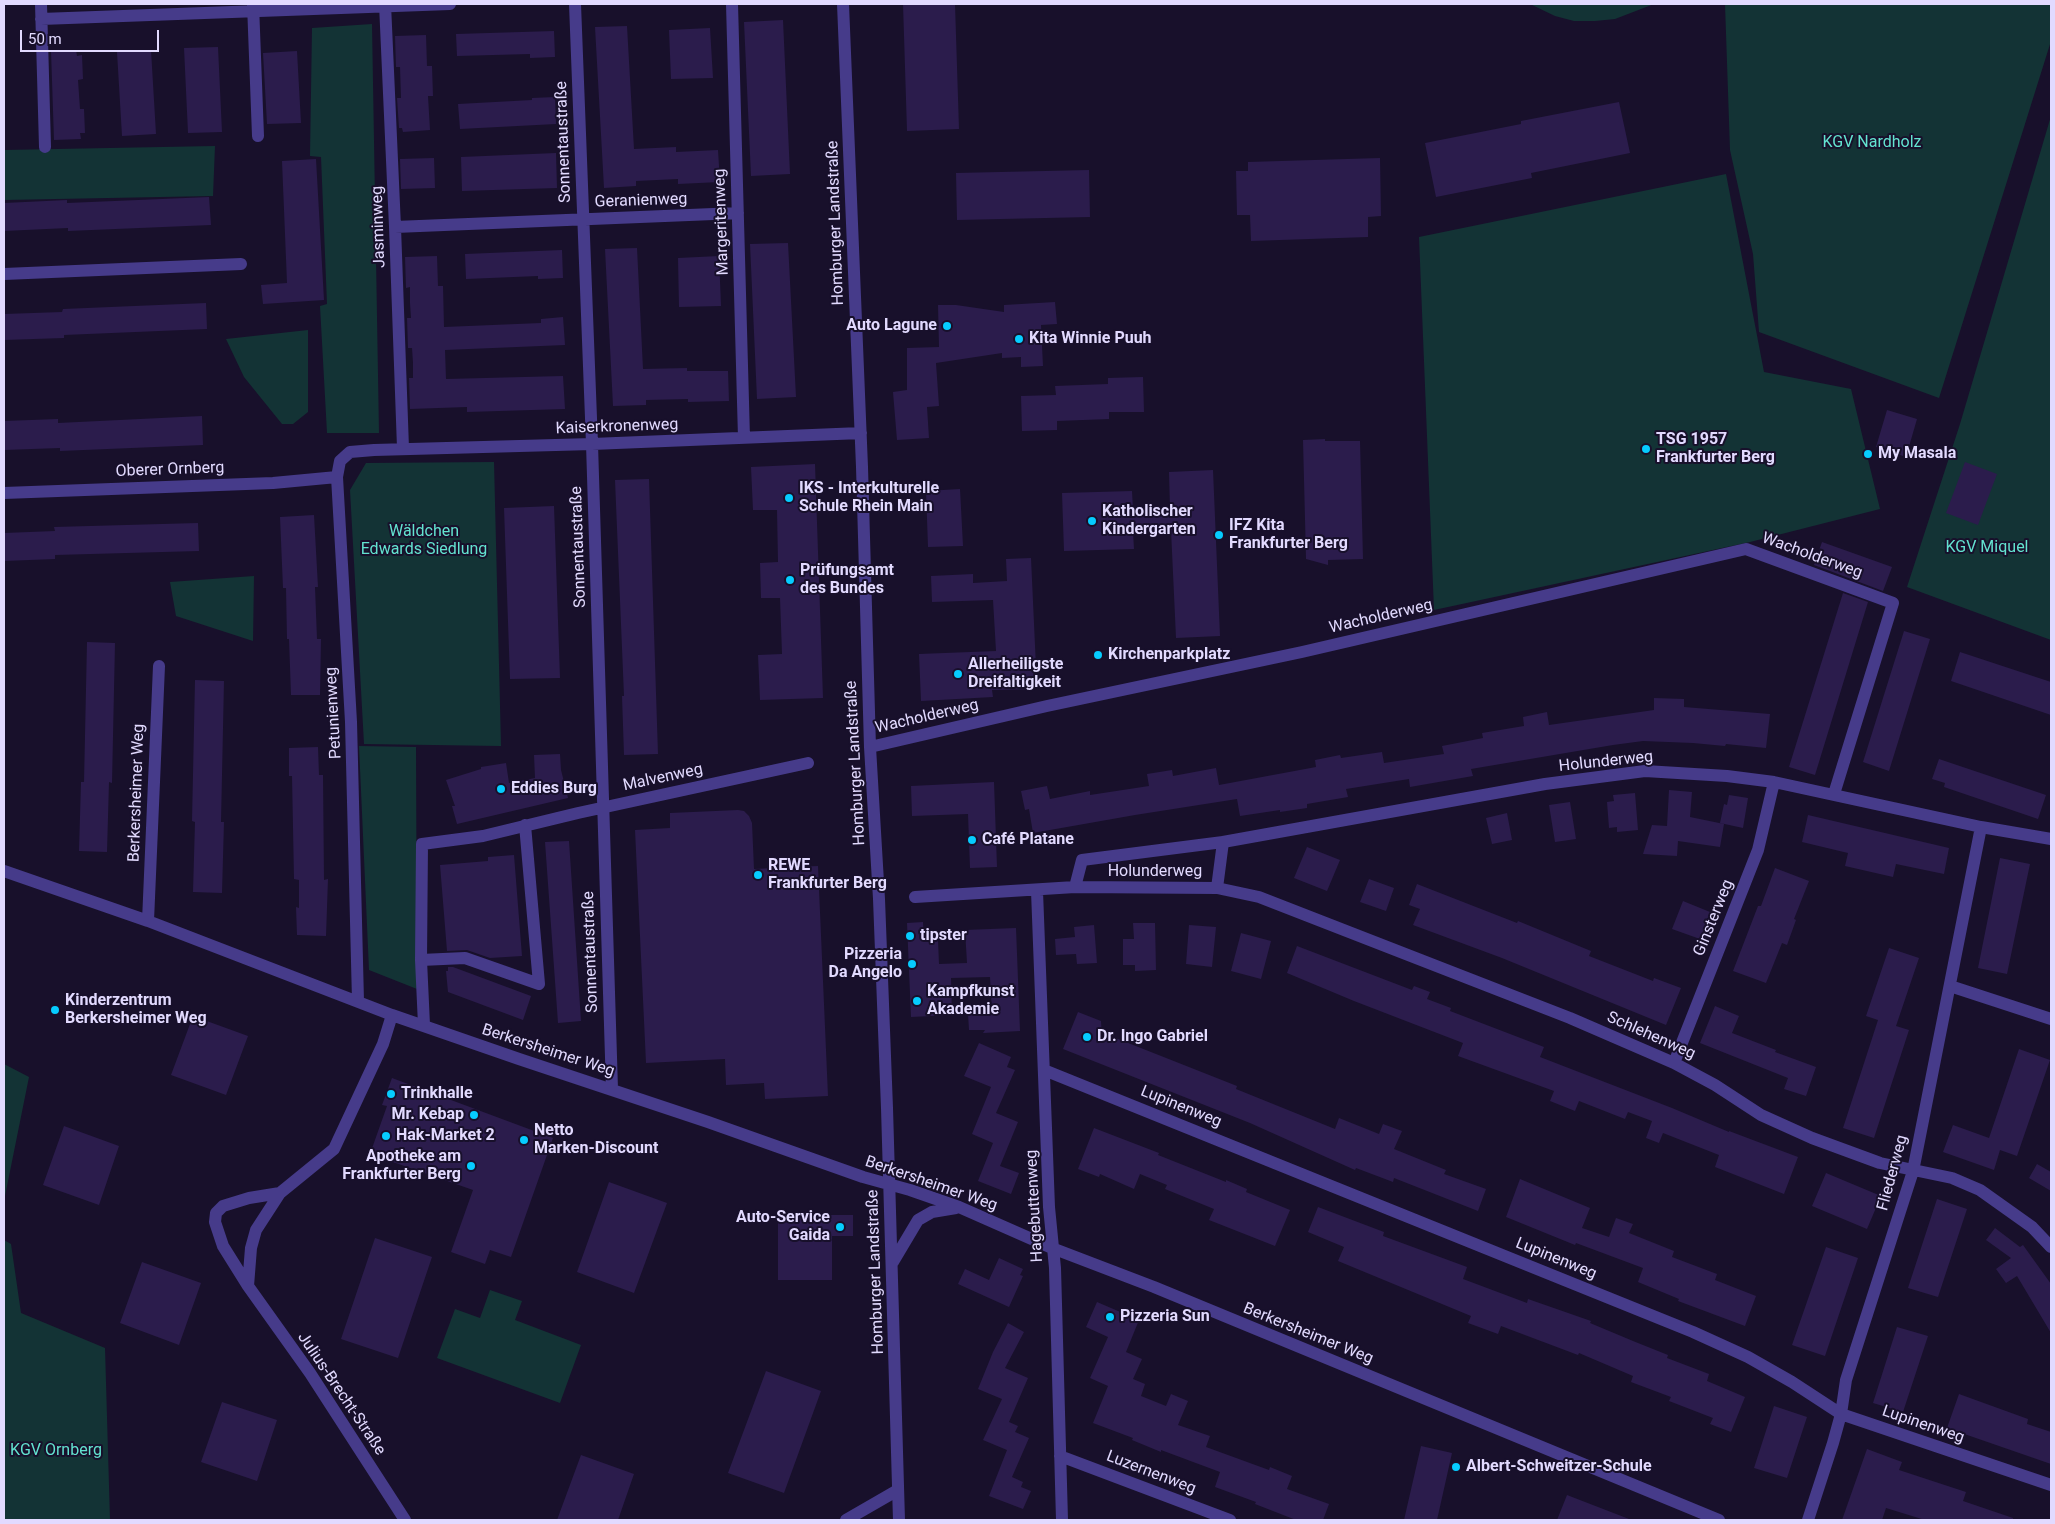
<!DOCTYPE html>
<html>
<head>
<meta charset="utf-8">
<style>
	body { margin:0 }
	#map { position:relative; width:2055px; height:1524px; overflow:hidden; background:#18102b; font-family:Roboto,sans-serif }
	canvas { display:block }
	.frame { position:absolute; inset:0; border:5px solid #e2daff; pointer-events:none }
	.scale { position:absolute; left:20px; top:30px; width:139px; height:22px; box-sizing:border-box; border:2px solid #e2daff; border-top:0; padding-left:6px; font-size:15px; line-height:18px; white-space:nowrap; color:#e2daff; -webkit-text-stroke:4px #18102b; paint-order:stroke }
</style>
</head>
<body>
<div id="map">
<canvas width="2055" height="1524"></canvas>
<div class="frame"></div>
<div class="scale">50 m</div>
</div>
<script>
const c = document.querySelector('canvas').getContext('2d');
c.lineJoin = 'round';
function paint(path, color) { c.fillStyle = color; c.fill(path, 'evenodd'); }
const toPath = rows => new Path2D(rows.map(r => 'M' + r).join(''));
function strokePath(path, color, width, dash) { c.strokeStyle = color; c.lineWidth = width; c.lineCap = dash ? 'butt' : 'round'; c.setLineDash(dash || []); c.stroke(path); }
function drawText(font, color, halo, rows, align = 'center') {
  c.font = font + ' Roboto,sans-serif'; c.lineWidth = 4; c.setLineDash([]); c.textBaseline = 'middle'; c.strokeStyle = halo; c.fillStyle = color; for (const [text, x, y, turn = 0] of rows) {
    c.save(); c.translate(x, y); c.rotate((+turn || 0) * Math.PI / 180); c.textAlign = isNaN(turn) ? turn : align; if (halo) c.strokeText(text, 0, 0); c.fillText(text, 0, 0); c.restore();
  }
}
const green = toPath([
	[1530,4,1654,4,1615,19,1595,21,1574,21,1555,16],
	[1725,4,2051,4,2051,41,1939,398,1759,332,1753,254,1730,150],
	[372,24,379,433,327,433,320,306,327,304,321,157,310,156,312,28],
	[2051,116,2051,640,1907,587,1960,424],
	[215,146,213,196,4,200,4,150],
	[1726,174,1764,372,1851,389,1880,509,1750,542,1434,610,1419,237],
	[308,330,308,412,293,424,282,424,244,377,226,339],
	[494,462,501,746,364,744,350,490,366,463],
	[254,576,253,641,176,616,170,582],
	[359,746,416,747,417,989,369,970],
	[4,1064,29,1077,4,1201],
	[4,1240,11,1244,21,1313,105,1348,110,1520,4,1520],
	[490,1290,522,1301,515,1320,581,1345,560,1403,437,1358,455,1309,480,1318]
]);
const building = toPath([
	[903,4,955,4,959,129,907,131],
	[783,20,790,174,751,176,744,22],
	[627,26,634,149,676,147,676,152,718,150,720,182,678,184,678,179,636,181,636,186,604,188,595,27],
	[710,28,713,78,671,79,669,30],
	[554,31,555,57,530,58,530,54,457,56,456,34],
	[426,35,427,66,432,66,433,96,428,96,430,130,403,132,402,128,399,128,397,98,401,98,400,67,396,67,395,36],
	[218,47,222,132,188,133,184,48],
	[76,50,77,56,82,55,83,79,78,80,80,109,84,109,85,133,80,133,81,139,54,140,51,51],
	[151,50,156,134,122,136,117,52],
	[297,51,301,123,267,124,263,53],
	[555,97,556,124,460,129,458,104,532,100,532,98],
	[1619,102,1630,153,1531,173,1532,178,1436,197,1425,143,1521,124,1521,121],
	[556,153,557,188,462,191,461,157],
	[434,158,435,188,401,189,400,159],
	[1380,158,1381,216,1368,217,1368,237,1251,241,1250,215,1237,215,1236,171,1248,171,1248,162],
	[316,159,324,300,263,304,261,285,287,283,282,161],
	[1089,170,1090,217,957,220,956,173],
	[209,197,211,225,68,231,68,228,4,231,4,203,67,200,67,203],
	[788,243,796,397,757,399,750,244],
	[637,248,643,369,687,368,687,371,728,371,729,401,688,402,688,399,646,400,646,405,613,406,605,249],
	[562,250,563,278,538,279,538,276,466,279,465,254],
	[437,256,438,286,443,286,444,327,541,323,541,319,563,317,565,345,445,350,446,379,563,376,565,409,467,412,467,407,410,409,409,378,413,378,413,363,412,348,408,348,407,318,411,318,410,303,410,287,406,288,405,257],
	[719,256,721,306,679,307,678,258],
	[1055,302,1057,324,1041,325,1043,366,1021,367,1021,357,1002,358,1002,353,936,363,939,406,927,407,929,438,897,440,893,392,907,390,907,348,939,347,938,305,956,305,1004,312,1004,305],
	[206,303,207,329,64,335,64,338,4,340,4,314,62,312,63,309],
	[1143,377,1144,412,1109,412,1109,419,1057,421,1057,430,1022,431,1021,396,1056,395,1055,386,1108,384,1108,378],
	[1887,410,1917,419,1906,457,1876,447],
	[202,416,203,445,60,451,60,448,4,450,4,421,58,419,58,423],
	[1325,439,1325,441,1360,441,1363,559,1328,560,1328,565,1306,559,1303,440],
	[1965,462,1997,474,1978,525,1946,513],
	[815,464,823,698,760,700,758,655,782,654,780,598,761,598,760,563,778,562,777,510,753,510,751,467],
	[1213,470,1220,636,1176,638,1171,530,1133,532,1134,549,1064,551,1062,493,1132,491,1133,510,1170,508,1169,472],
	[649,479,658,754,624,755,622,696,624,696,615,480],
	[960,489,963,546,928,547,926,491],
	[554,506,560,678,510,679,504,508],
	[314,515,318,587,315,587,317,639,321,639,320,695,291,695,289,639,287,639,286,588,283,588,280,517],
	[198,523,199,551,55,555,55,559,4,561,4,533,55,531,54,527],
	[1822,542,1892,567,1883,591,1814,565],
	[1031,558,1037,689,992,690,993,697,921,701,919,654,996,651,993,600,932,602,931,576,973,574,973,583,1007,581,1006,559],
	[1843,593,1868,602,1815,775,1789,767],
	[1904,631,1930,639,1889,771,1863,762],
	[87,642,115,643,112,783,109,782,107,852,79,851,81,782,84,782],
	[1960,652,2051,682,2051,715,1951,681],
	[195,680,224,681,221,822,224,822,222,893,193,892,195,822,192,821],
	[1654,698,1684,699,1684,707,1770,714,1766,748,1726,744,1725,746,1693,743,1643,741,1613,745,1471,769,1473,776,1410,787,1409,779,1346,789,1348,797,1307,804,1307,808,1280,812,1280,810,1240,816,1237,799,1135,815,1033,833,1029,809,1025,810,1021,791,1047,786,1050,799,1090,791,1090,795,1149,786,1147,774,1172,770,1173,776,1216,768,1219,785,1316,767,1315,760,1340,755,1341,758,1382,752,1384,763,1444,754,1442,746,1483,738,1482,733,1524,726,1523,717,1547,712,1549,725,1654,710],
	[318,747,319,775,323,775,324,880,328,879,326,936,297,935,296,907,299,908,299,880,294,879,292,776,289,776,289,748],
	[560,754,561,770,568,798,457,824,452,806,455,806,446,780,481,769,481,767,506,763,509,783,535,778,534,755],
	[1939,759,2046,795,2038,819,1944,787,1945,783,1932,779],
	[994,782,997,867,970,868,968,814,912,816,911,786],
	[1669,790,1692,792,1690,817,1724,824,1720,847,1678,841,1677,856,1643,854,1652,825,1667,826],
	[1635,793,1638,830,1617,832,1617,827,1609,828,1607,802,1614,801,1613,795],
	[1729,795,1748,798,1743,828,1720,823,1724,804,1727,805],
	[1570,802,1576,839,1555,842,1549,805],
	[738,810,744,811,749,816,752,823,754,869,818,866,828,1096,765,1099,764,1083,726,1085,725,1059,646,1063,635,830,670,828,670,813],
	[1507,813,1512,840,1492,844,1486,818],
	[1808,815,1949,848,1944,874,1896,864,1893,877,1845,866,1848,853,1802,842],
	[569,841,581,1021,558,1023,545,842],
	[1307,847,1340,860,1327,891,1294,878],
	[514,855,522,956,490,958,467,950,447,951,440,865,488,861,488,857],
	[2000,858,2030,864,2007,974,1978,968],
	[1775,868,1809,881,1794,919,1796,920,1787,945,1782,943,1766,983,1733,971,1758,906,1761,906],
	[1369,879,1394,888,1386,911,1360,902],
	[1417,884,1517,923,1518,921,1591,951,1589,956,1653,981,1654,978,1681,988,1666,1025,1502,958,1413,925,1420,909,1409,905],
	[1683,901,1710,912,1700,939,1672,929],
	[923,922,924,941,938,940,939,964,967,963,965,930,1016,928,1020,1031,983,1033,985,1030,969,1030,968,1014,992,1013,990,977,951,978,952,1015,911,1017,907,923],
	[1133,923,1155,923,1156,970,1135,971,1135,965,1123,965,1123,939,1134,939],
	[1094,925,1097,963,1077,964,1076,954,1056,955,1055,939,1075,937,1074,927],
	[1189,925,1216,927,1212,967,1186,964],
	[1241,933,1271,941,1261,979,1231,971],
	[1297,946,1412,990,1414,986,1430,992,1427,999,1451,1008,1450,1011,1544,1047,1540,1057,1672,1108,1729,1132,1729,1131,1798,1157,1784,1194,1715,1167,1719,1155,1663,1133,1659,1143,1646,1138,1652,1121,1628,1112,1625,1119,1579,1101,1575,1111,1550,1101,1554,1091,1458,1056,1463,1043,1354,1001,1287,973],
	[1889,948,1919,958,1896,1026,1909,1030,1874,1138,1843,1128,1878,1020,1866,1016],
	[448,967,453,967,531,996,523,1020,448,992,446,971,448,971],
	[1715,1006,1739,1016,1732,1033,1776,1050,1775,1052,1816,1067,1806,1096,1784,1089,1788,1078,1700,1043],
	[1078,1012,1101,1021,1102,1038,1113,1037,1237,1086,1236,1089,1335,1129,1339,1118,1379,1134,1383,1124,1402,1131,1394,1149,1446,1170,1444,1174,1486,1189,1478,1211,1394,1178,1393,1182,1356,1168,1355,1170,1250,1123,1063,1049],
	[193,1016,248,1036,226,1095,171,1075],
	[979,1043,1011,1057,1007,1067,1015,1070,996,1113,1018,1122,1000,1166,1019,1173,1011,1194,978,1181,993,1143,972,1134,991,1087,964,1076],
	[2019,1049,2050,1060,2017,1156,2000,1150,1994,1170,1943,1152,1953,1125,1989,1138],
	[392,1078,553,1138,511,1257,490,1250,485,1264,451,1252,473,1190,370,1154,387,1106,382,1105],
	[64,1126,119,1146,99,1205,43,1185],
	[1094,1128,1159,1153,1158,1155,1226,1182,1226,1180,1247,1189,1246,1192,1290,1210,1275,1246,1209,1220,1214,1209,1165,1189,1167,1185,1140,1174,1134,1189,1100,1174,1099,1177,1078,1169],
	[2037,1164,2051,1172,2051,1191,2029,1178],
	[1826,1173,1881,1196,1867,1229,1812,1206],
	[1520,1179,1590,1208,1582,1228,1609,1237,1616,1218,1633,1224,1629,1233,1674,1251,1672,1257,1717,1274,1715,1280,1756,1296,1745,1326,1678,1301,1679,1299,1638,1282,1643,1268,1576,1243,1575,1245,1506,1217],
	[609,1182,667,1203,634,1293,577,1272],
	[1937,1199,1967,1209,1938,1297,1908,1288],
	[1318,1207,1384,1232,1383,1236,1467,1267,1463,1279,1527,1303,1528,1299,1591,1321,1590,1323,1633,1341,1668,1355,1667,1358,1709,1374,1707,1381,1745,1397,1731,1432,1710,1424,1713,1418,1669,1401,1671,1397,1631,1382,1633,1376,1579,1353,1578,1355,1501,1326,1498,1334,1468,1323,1471,1316,1338,1261,1344,1247,1308,1232],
	[778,1215,853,1215,853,1236,832,1236,832,1280,778,1280],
	[1995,1228,2020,1247,2023,1245,2051,1284,2051,1333,2017,1276,2006,1283,1996,1269,2011,1258,1986,1240],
	[375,1238,432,1257,398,1358,341,1339],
	[1826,1247,1858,1258,1825,1356,1792,1345],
	[999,1258,1023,1269,1020,1275,1023,1276,1009,1307,958,1284,965,1269,989,1280],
	[142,1262,201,1283,179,1345,120,1323],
	[1097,1302,1139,1320,1126,1352,1142,1359,1133,1379,1145,1384,1141,1396,1166,1406,1171,1394,1188,1401,1178,1425,1210,1436,1206,1447,1269,1470,1270,1467,1292,1476,1287,1489,1329,1504,1323,1520,1296,1520,1255,1504,1256,1502,1215,1487,1220,1472,1161,1450,1161,1452,1132,1440,1133,1438,1093,1423,1108,1386,1090,1378,1108,1337,1086,1327],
	[1008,1323,1024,1332,1005,1368,1028,1378,1009,1422,1018,1426,1015,1432,1029,1438,1012,1477,1023,1482,1021,1487,1031,1491,1023,1509,989,1496,1007,1450,983,1440,1002,1399,978,1389,993,1352],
	[1897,1327,1928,1336,1903,1412,1873,1403],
	[766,1371,821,1391,784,1493,728,1473],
	[1959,1394,2028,1419,2027,1424,2051,1432,2051,1464,1947,1428],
	[222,1402,277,1420,257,1481,201,1462],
	[1774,1406,1807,1417,1787,1478,1754,1468],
	[1421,1446,1452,1453,1437,1520,1404,1520],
	[1867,1449,1902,1462,1899,1470,1966,1492,1963,1501,2013,1518,2013,1520,1925,1520,1886,1508,1882,1520,1842,1520],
	[581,1455,634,1474,618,1520,557,1520],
	[1567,1495,1629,1519,1629,1520,1557,1520]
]);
const minor = toPath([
	[41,4,45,147],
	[253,4,258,136],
	[385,4,395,227,403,448],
	[575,4,592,444,612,1089],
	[732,4,744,438],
	[843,4,862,467,870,747,879,899,887,1108,899,1520],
	[41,19,450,4],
	[395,227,738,213],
	[4,274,241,264],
	[4,493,273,483,337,477],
	[870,747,1047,706,1302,652,1746,549,1893,603,1834,794],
	[4,871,148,921,392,1015,519,1059,708,1122,863,1177,910,1190,959,1207,1052,1248,1154,1287,1719,1520],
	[1075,887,1082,860,1223,842],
	[1217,888,1223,842,1545,784,1645,771,1727,776,1774,782,1981,827,2051,839],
	[1037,891,1049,1207,1055,1268,1062,1520],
	[915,897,1075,887,1217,888,1259,897,1570,1018,1674,1063,1715,1085,1761,1115,1812,1138,1880,1163,1952,1178,1980,1190,2032,1227,2051,1247],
	[148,921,159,666],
	[421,960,465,958,539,984,525,825],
	[1950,986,2051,1019],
	[358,1001,351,722,337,477,340,461,350,452,374,450,592,444,861,433],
	[424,1025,421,960,422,844,483,836,578,813,808,763],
	[1674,1063,1758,850,1774,782],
	[1044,1070,1693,1332,1748,1357,1792,1382,1841,1414,2051,1485],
	[280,1193,256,1230,251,1248,248,1286,310,1373,405,1520],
	[893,1262,918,1220,932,1212,956,1208],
	[248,1286,223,1246,215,1222,216,1213,223,1206,249,1198,280,1193,334,1149,383,1044,392,1015],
	[1060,1456,1230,1520],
	[846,1520,898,1490],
	[1808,1520,1833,1443,1841,1414,1846,1380,1913,1171,1981,827]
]);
const markers = [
	[947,326,5,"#06ccff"],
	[1019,339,5,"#06ccff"],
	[1646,449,5,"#06ccff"],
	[1868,454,5,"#06ccff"],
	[789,498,5,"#06ccff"],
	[1092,521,5,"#06ccff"],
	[1219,535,5,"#06ccff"],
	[790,580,5,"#06ccff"],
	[1098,655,5,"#06ccff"],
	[958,674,5,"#06ccff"],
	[501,789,5,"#06ccff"],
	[972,840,5,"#06ccff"],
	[758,875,5,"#06ccff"],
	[910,936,5,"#06ccff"],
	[912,964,5,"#06ccff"],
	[917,1001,5,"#06ccff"],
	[55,1010,5,"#06ccff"],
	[1087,1037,5,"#06ccff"],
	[391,1094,5,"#06ccff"],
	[474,1115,5,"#06ccff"],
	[386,1136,5,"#06ccff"],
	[524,1140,5,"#06ccff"],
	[471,1166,5,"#06ccff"],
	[840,1227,5,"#06ccff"],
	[1110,1317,5,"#06ccff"],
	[1456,1467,5,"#06ccff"]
];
const streetNames = [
	["Sonnentaustraße",564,142,-92],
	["Geranienweg",641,201,-2],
	["Margeritenweg",722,222,-92],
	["Homburger Landstraße",836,223,-92],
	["Jasminweg",379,227,-92],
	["Kaiserkronenweg",617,427,-2],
	["Oberer Ornberg",170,470,-2],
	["Sonnentaustraße",579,547,-92],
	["Wacholderweg",1812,556,20],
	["Wacholderweg",1381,617,-13],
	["Petunienweg",334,713,-93],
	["Wacholderweg",927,717,-13],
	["Holunderweg",1606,762,-6],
	["Homburger Landstraße",856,763,-93],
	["Malvenweg",663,778,-12],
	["Berkersheimer Weg",137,793,-88],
	["Holunderweg",1155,872],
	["Ginsterweg",1714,918,-68],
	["Sonnentaustraße",591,952,-92],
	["Schlehenweg",1651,1036,24],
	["Berkersheimer Weg",548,1051,18],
	["Lupinenweg",1181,1107,22],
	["Fliederweg",1893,1173,-75],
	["Berkersheimer Weg",931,1184,19],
	["Hagebuttenweg",1035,1206,-93],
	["Lupinenweg",1556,1259,22],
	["Homburger Landstraße",876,1272,-92],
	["Berkersheimer Weg",1308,1334,22],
	["Julius-Brecht-Straße",341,1394,56],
	["Lupinenweg",1923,1425,19],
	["Luzernenweg",1151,1473,21]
];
const parkNames = [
	["KGV Nardholz",1872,143],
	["Wäldchen",424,532],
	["Edwards Siedlung",424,550],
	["KGV Miquel",1987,548],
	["KGV Ornberg",56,1451]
];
const poiNames = [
	["Auto Lagune",937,326,"right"],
	["Kita Winnie Puuh",1029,339],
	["TSG 1957",1656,440],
	["Frankfurter Berg",1656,458],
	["My Masala",1878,454],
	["IKS - Interkulturelle",799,489],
	["Schule Rhein Main",799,507],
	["Katholischer",1102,512],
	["Kindergarten",1102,530],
	["IFZ Kita",1229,526],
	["Frankfurter Berg",1229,544],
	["Prüfungsamt",800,571],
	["des Bundes",800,589],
	["Kirchenparkplatz",1108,655],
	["Allerheiligste",968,665],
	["Dreifaltigkeit",968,683],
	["Eddies Burg",511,789],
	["Café Platane",982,840],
	["REWE",768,866],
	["Frankfurter Berg",768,884],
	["tipster",920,936],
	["Pizzeria",902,955,"right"],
	["Da Angelo",902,973,"right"],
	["Kampfkunst",927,992],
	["Akademie",927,1010],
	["Kinderzentrum",65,1001],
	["Berkersheimer Weg",65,1019],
	["Dr. Ingo Gabriel",1097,1037],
	["Trinkhalle",401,1094],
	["Mr. Kebap",464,1115,"right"],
	["Netto",534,1131],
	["Marken-Discount",534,1149],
	["Hak-Market 2",396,1136],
	["Apotheke am",461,1157,"right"],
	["Frankfurter Berg",461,1175,"right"],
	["Auto-Service",830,1218,"right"],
	["Gaida",830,1236,"right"],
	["Pizzeria Sun",1120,1317],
	["Albert-Schweitzer-Schule",1466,1467]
];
paint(green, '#133335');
paint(building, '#2b1c4c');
strokePath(minor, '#463b8a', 12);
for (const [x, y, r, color] of markers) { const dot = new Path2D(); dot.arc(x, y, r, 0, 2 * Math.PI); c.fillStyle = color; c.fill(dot); strokePath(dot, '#18102b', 2); }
drawText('16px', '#e2daff', '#18102b', streetNames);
drawText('16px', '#63e3d0', '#18102b', parkNames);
drawText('bold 16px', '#e2daff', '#18102b', poiNames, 'left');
</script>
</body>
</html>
